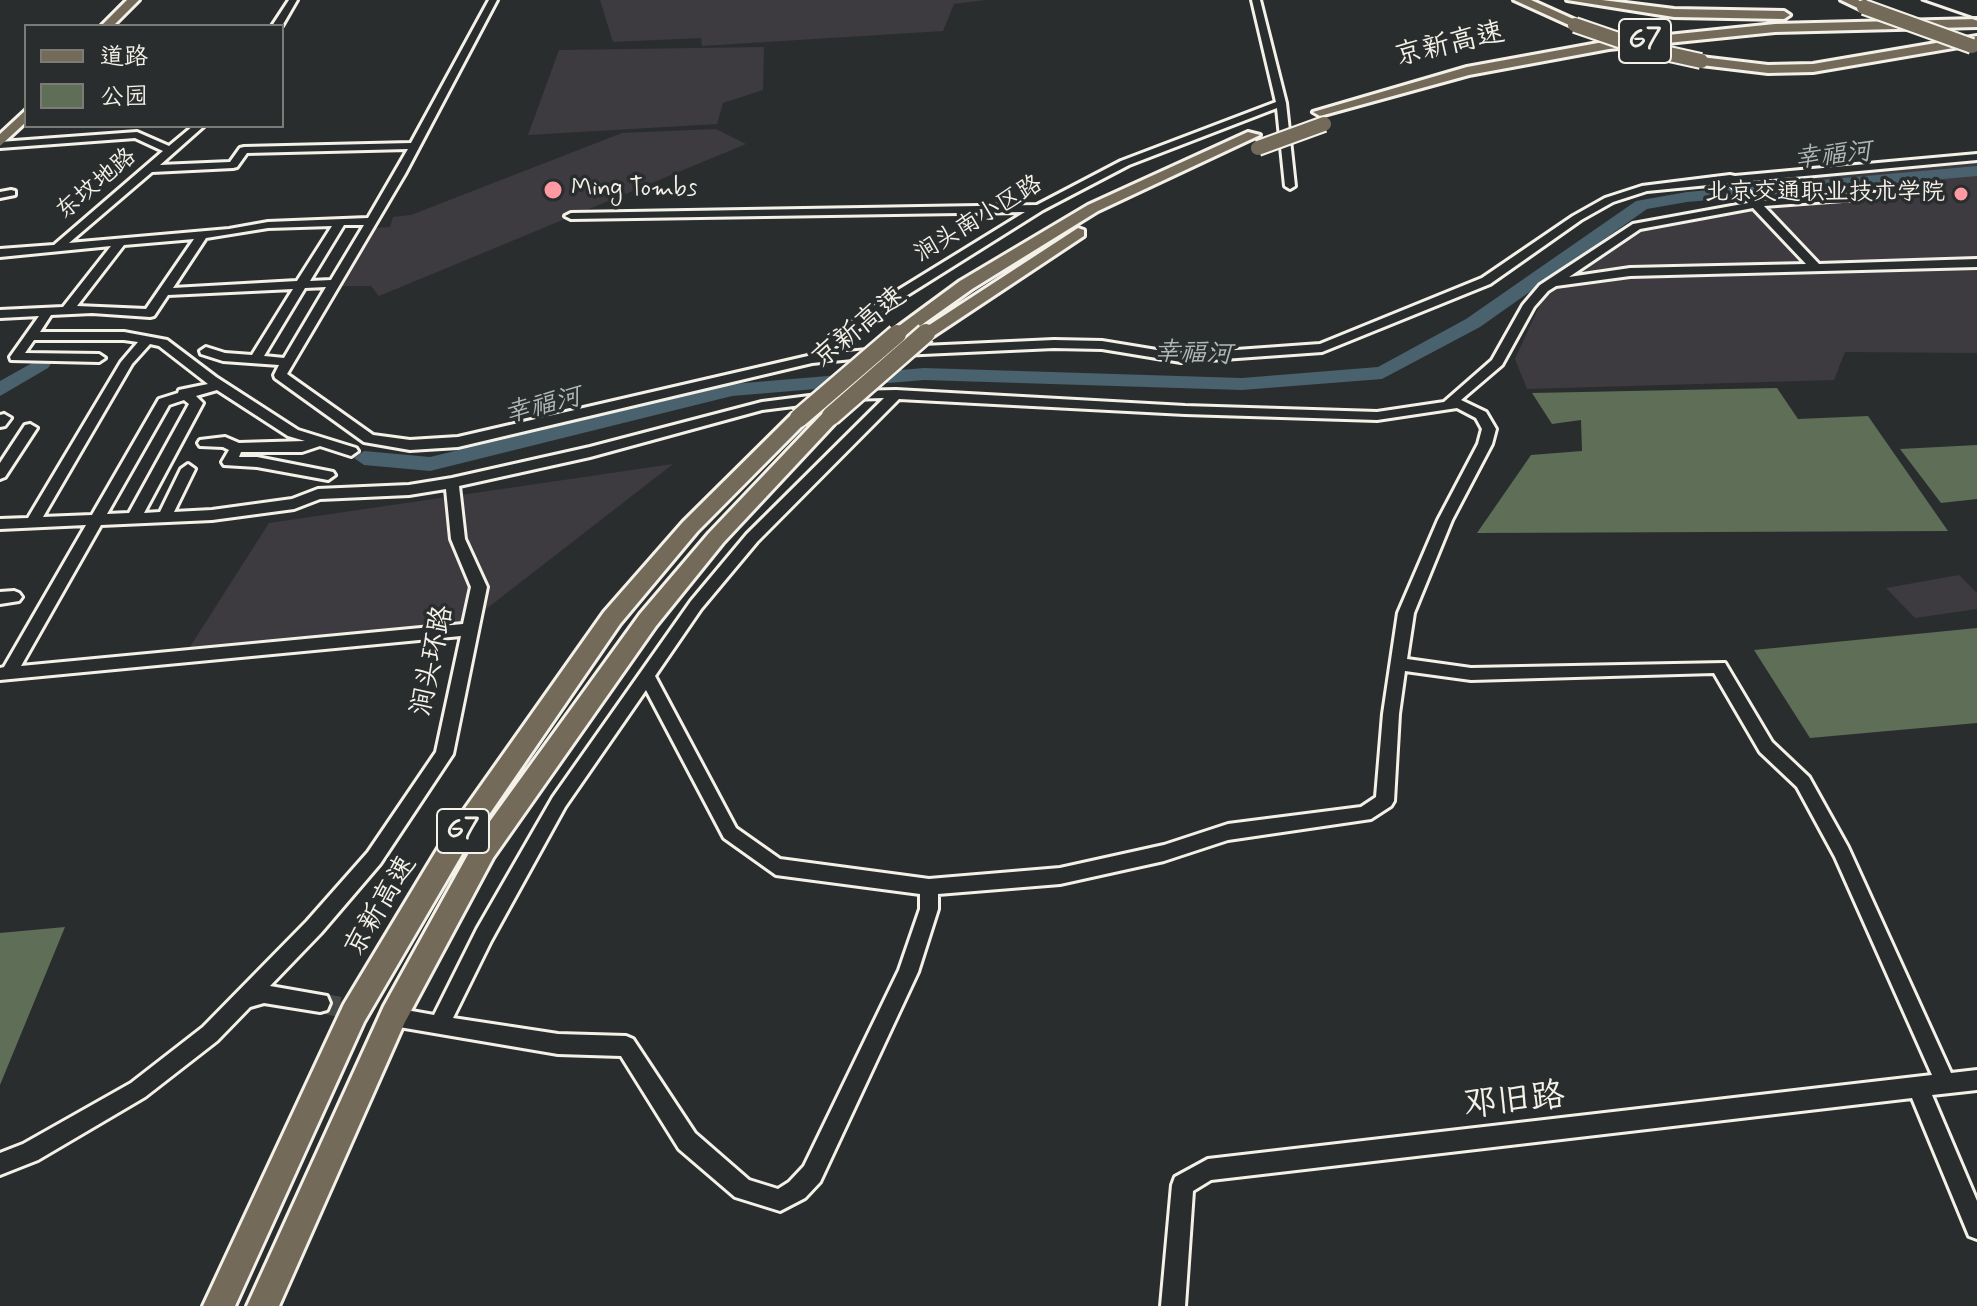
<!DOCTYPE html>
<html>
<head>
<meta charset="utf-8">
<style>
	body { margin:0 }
	#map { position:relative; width:1977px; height:1306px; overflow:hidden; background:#2a2d2e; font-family:Mynerve,"LXGW WenKai TC",sans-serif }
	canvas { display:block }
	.legend { position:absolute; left:24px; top:24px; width:260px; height:104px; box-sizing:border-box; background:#2a2d2e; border:2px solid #7b7b78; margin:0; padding:10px 14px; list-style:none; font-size:24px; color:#f4f1e8 }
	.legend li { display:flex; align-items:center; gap:16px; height:40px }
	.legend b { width:40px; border:2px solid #7b7b78 }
</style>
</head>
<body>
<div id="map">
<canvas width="1977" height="1306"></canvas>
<ul class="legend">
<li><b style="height:10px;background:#746a5a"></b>道路</li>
<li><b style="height:22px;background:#5e6e57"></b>公园</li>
</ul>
</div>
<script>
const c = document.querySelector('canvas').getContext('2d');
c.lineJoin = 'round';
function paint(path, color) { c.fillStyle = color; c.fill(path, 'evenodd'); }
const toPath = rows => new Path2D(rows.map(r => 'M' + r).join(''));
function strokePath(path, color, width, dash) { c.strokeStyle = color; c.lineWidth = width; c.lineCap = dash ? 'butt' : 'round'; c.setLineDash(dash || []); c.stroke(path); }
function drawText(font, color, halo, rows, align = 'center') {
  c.font = font + ' Mynerve,"LXGW WenKai TC",sans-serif'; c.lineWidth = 7; c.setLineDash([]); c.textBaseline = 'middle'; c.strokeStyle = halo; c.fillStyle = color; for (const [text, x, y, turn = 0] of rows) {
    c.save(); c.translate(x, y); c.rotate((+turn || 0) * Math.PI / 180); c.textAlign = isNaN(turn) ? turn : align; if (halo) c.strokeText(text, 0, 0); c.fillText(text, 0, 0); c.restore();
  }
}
const built = toPath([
	[600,0,986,0,954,4,943,31,702,46,701,38,613,42],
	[764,47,763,90,723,103,717,124,528,135,559,50],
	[716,129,746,144,379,296,371,286,337,286,373,228,390,227,393,217,411,215,622,133],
	[1977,161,1977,353,1845,352,1834,380,1527,389,1515,359,1543,298,1642,228,1759,199,1741,181],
	[673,464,459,630,181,661,269,523],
	[1959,575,1977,593,1977,609,1915,618,1886,588]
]);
const green = toPath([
	[1777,388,1798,419,1868,416,1948,531,1477,533,1531,455,1582,451,1581,420,1552,424,1532,393],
	[1977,445,1977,499,1941,503,1900,449],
	[1977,628,1977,723,1810,738,1754,650],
	[65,927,0,1085,0,933]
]);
const river = toPath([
	[1977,166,1977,176,1687,202,1647,209,1480,327,1382,379,1242,390,924,380,732,396,430,471,364,465,354,458,364,451,430,457,732,384,924,368,1242,378,1378,367,1466,319,1636,201,1687,192,1977,166],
	[41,358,51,364,48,368,0,396,0,381,41,358]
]);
const minorTunnel = toPath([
	[320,1003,400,1019]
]);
const minor = toPath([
	[289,0,297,0,282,26,272,26,289,0],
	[489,0,497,0,405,174,287,374,373,435,410,440,458,437,808,356,830,336,882,300,1025,212,571,219,565,216,571,213,1037,205,1121,161,1276,102,1252,0,1260,0,1286,103,1295,186,1290,189,1285,186,1277,108,1129,165,1043,210,890,306,825,354,878,349,884,353,883,356,812,363,458,447,410,450,364,442,275,378,274,375,279,365,223,361,201,354,200,351,206,347,225,353,252,355,293,289,168,295,154,316,150,317,92,313,51,315,40,332,124,332,167,340,216,377,298,430,356,448,358,451,351,456,320,446,302,452,241,452,239,457,257,457,333,472,335,475,328,480,257,467,224,465,222,462,229,450,223,447,200,446,198,443,200,440,225,437,239,443,305,441,288,436,217,390,196,396,203,403,144,513,160,512,181,469,188,464,195,469,174,512,212,510,292,499,318,489,409,485,452,478,590,447,762,402,849,391,896,390,1185,406,1377,412,1444,402,1492,360,1523,305,1540,285,1633,224,1748,203,1729,183,1647,191,1613,202,1581,220,1490,284,1322,352,1181,362,1102,349,1054,348,901,355,895,351,901,347,1054,340,1102,341,1181,354,1320,344,1482,278,1573,216,1605,198,1642,186,1730,175,1735,176,1977,154,1977,160,1740,182,1758,201,1886,192,1888,194,1882,197,1764,206,1819,264,1977,259,1977,267,1630,276,1556,286,1548,291,1534,307,1502,365,1461,400,1486,412,1496,429,1492,444,1452,520,1414,613,1407,659,1471,668,1725,663,1772,742,1809,777,1848,847,1951,1073,1977,1070,1977,1090,1932,1095,1977,1201,1977,1239,1969,1236,1912,1098,1211,1180,1193,1191,1185,1306,1161,1306,1172,1185,1175,1177,1208,1159,1932,1075,1835,857,1797,787,1760,752,1714,673,1471,680,1405,671,1399,714,1394,801,1391,806,1371,819,1228,840,1164,861,1060,884,938,894,938,909,918,972,820,1182,805,1198,780,1211,735,1197,679,1149,621,1056,558,1054,399,1027,396,1020,399,1013,406,1010,434,1015,477,929,553,797,691,601,747,534,884,398,849,399,762,410,590,457,459,486,465,539,487,587,453,754,380,864,321,933,270,986,327,996,330,1003,327,1010,320,1012,264,1003,250,1007,217,1041,145,1097,38,1160,0,1175,0,1153,23,1144,131,1083,203,1027,307,921,368,852,436,752,461,636,0,680,0,668,4,667,86,525,0,529,0,519,28,518,121,362,138,342,124,340,34,340,25,353,99,354,105,358,99,362,11,360,10,357,39,316,0,318,0,310,63,307,111,246,0,257,0,249,54,245,163,151,135,138,0,148,0,142,137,132,169,146,193,126,204,126,160,165,230,162,240,148,244,147,411,143,489,0],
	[408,149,368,218,268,222,229,229,69,243,152,172,233,168,237,167,247,153,408,149],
	[1753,208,1806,264,1630,268,1569,277,1640,229,1753,208],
	[344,225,364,225,331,280,310,281,344,225],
	[332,226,297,281,173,288,206,238,268,228,332,226],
	[194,239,146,309,77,306,124,245,194,239],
	[326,287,284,358,264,356,305,288,326,287],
	[150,344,159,346,208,384,179,390,178,393,159,399,92,515,43,517,132,364,150,344],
	[899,399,1185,414,1377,420,1457,408,1476,418,1482,429,1478,444,1438,520,1398,613,1383,714,1376,797,1361,807,1228,824,1164,845,1060,868,929,879,780,859,736,828,655,676,701,609,757,542,899,399],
	[184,400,189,404,129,513,107,514,169,405,184,400],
	[446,489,451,539,471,587,463,624,21,666,101,525,212,520,294,509,320,499,409,495,446,489],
	[646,690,724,838,776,875,920,894,920,909,899,970,804,1166,789,1182,778,1189,749,1180,695,1133,633,1039,626,1036,558,1034,453,1018,491,941,565,807,646,690],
	[11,190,15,191,15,195,0,198,0,192,11,190],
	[4,414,11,418,5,426,0,427,0,415,4,414],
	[30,424,37,428,5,477,0,479,0,463,25,425,30,424],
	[14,591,19,593,22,597,19,601,0,604,0,592,14,591]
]);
const major = toPath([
	[127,0,139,0,113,26,101,26,127,0],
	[26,110,26,122,0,146,0,134,26,110]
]);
const highway = toPath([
	[1514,0,1531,0,1602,32,1591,35,1514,0],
	[1567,0,1602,0,1674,9,1784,11,1790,15,1784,19,1674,17,1567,0],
	[1841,0,1858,0,1870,7,1864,11,1841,0],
	[1977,19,1977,27,1775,32,1609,49,1469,75,1320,116,1313,112,1467,67,1609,41,1775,24,1977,19],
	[1977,36,1977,44,1813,72,1768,73,1701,65,1694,61,1701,57,1768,65,1813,64,1977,36],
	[1248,132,1260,135,1098,211,972,289,903,338,897,339,888,334,960,281,1088,205,1248,132],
	[1078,228,1084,230,1084,236,932,337,926,338,917,333,1078,228],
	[831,410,838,412,838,420,723,543,656,626,493,858,404,1024,279,1306,247,1306,384,1006,475,842,640,614,709,533,824,412,831,410],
	[799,412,806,414,806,422,697,532,620,624,462,854,364,1022,235,1306,203,1306,344,1004,444,838,604,612,683,522,792,414,799,412]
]);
const rail = toPath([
	[1922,0,1977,19]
]);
const highwayBridgeFar1 = toPath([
	[1864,7,1972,46],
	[1575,25,1642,48,1701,61],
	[1258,148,1324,124]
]);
const highwayBridge = toPath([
	[831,416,926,333],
	[799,418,897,334]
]);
const markers = [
	[553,190,10,"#ff9aa2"],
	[1961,194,8,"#ff9aa2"]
];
const farStreetnames = [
	["东坟地路",97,185,-40],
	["涧头南小区路",979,220,-31]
];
const farPoinames = [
	["Ming Tombs",571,190],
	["北京交通职业技术学院",1945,194,"right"]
];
const shields = [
	[1645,41,52],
	[463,831,52]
];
const shieldNames = [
	["G7",1645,41],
	["G7",463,831]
];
const farWaternames = [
	["幸福河",1833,157,-6],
	["幸福河",1193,355,2],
	["幸福河",543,407,-14]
];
const streetNames = [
	["京新高速",1450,46,-13],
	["京新高速",860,329,-39],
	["涧头环路",434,661,-78],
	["京新高速",382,907,-59]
];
const nearStreetnames = [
	["邓旧路",1514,1103,-6]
];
paint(built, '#3d3b40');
paint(green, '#5e6e57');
paint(river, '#4a616e');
strokePath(minorTunnel, '#484a4a', 20, [20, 10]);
strokePath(minor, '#f4f1e8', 6);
strokePath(major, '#f4f1e8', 6);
strokePath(highway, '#f4f1e8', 6);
paint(minor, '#2a2d2e');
paint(major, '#746a5a');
paint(highway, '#746a5a');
strokePath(rail, '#f4f1e8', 3);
strokePath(highwayBridgeFar1, '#f4f1e8', 18, []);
strokePath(highwayBridge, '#f4f1e8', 23, []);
strokePath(highwayBridgeFar1, '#746a5a', 14);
strokePath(highwayBridge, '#746a5a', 18);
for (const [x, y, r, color] of markers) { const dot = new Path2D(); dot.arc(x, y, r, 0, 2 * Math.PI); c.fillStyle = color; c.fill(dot); strokePath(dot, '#2a2d2e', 3); }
drawText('24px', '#f4f1e8', '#2a2d2e', farStreetnames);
drawText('24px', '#f4f1e8', '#2a2d2e', farPoinames, 'left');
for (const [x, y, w] of shields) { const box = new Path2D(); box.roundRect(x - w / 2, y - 22, w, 44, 6); c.fillStyle = '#2a2d2e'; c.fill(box); strokePath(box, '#f4f1e8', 2); }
drawText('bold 26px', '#f4f1e8', null, shieldNames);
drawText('italic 26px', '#b0b7b7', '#2a2d2e', farWaternames);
drawText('28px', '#f4f1e8', '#2a2d2e', streetNames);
drawText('34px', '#f4f1e8', '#2a2d2e', nearStreetnames);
</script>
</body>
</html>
